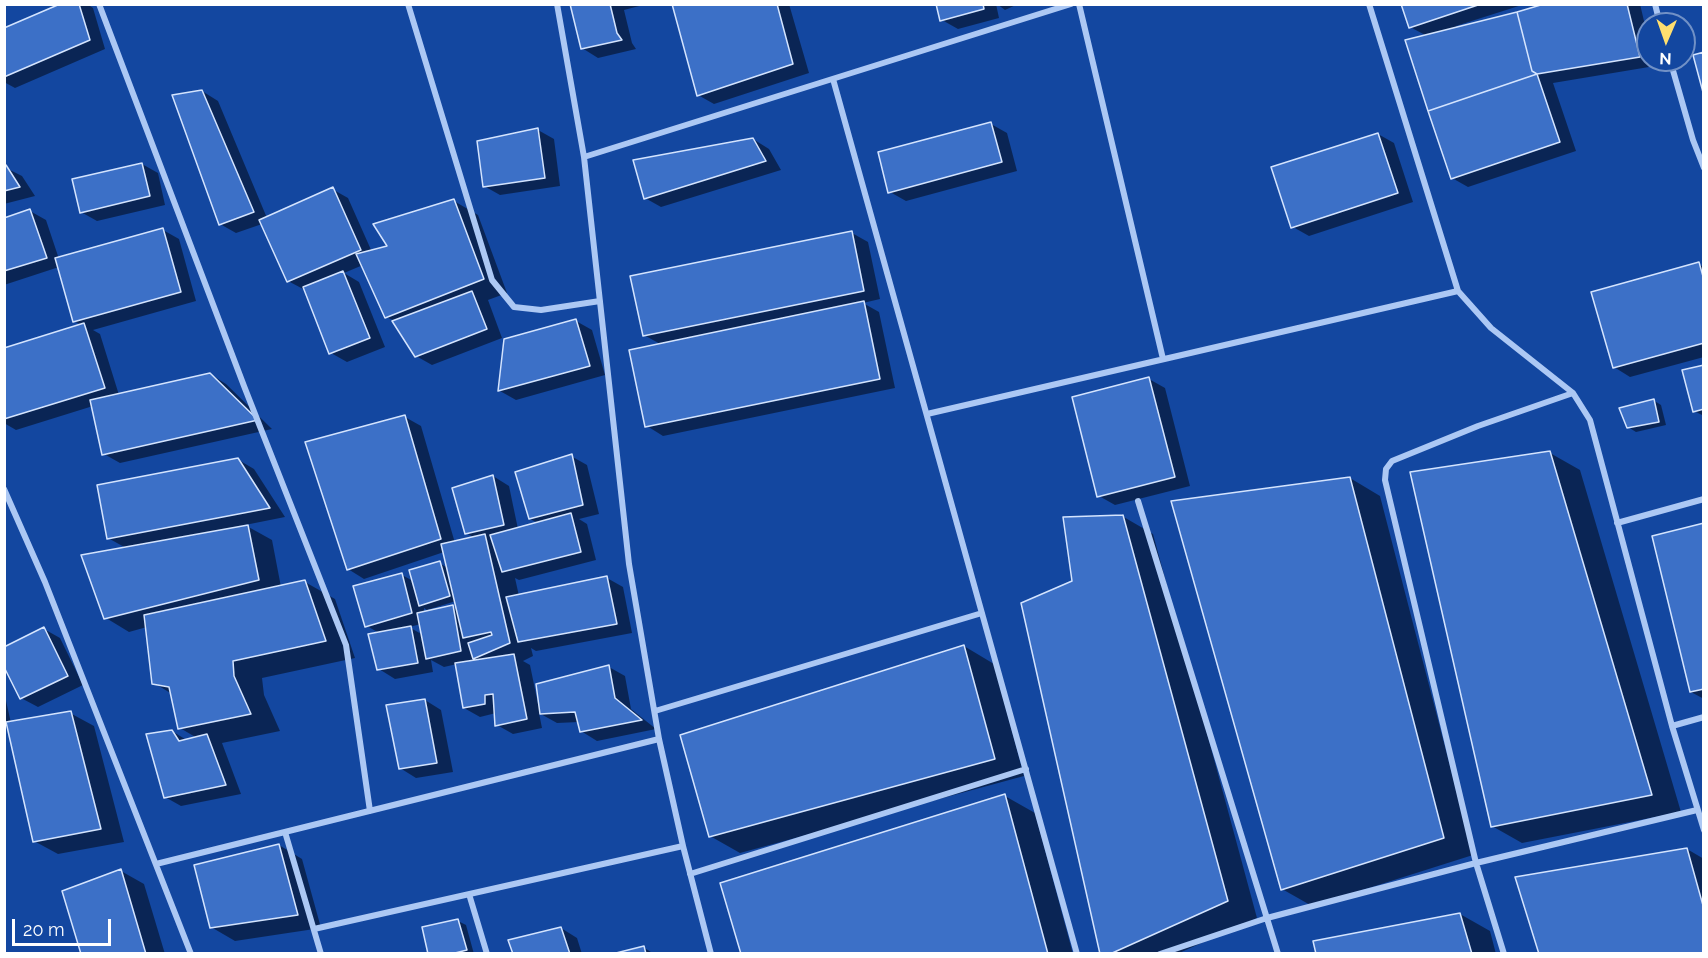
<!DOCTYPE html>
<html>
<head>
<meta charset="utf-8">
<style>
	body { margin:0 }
	#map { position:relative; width:1708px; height:958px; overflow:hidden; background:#1347a0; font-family:Raleway,sans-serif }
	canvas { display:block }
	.frame { position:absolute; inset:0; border:6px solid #fff; pointer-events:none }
	.north { position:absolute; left:1636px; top:12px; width:60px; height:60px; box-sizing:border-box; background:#1347a0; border:2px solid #7191c6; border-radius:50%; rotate:182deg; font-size:16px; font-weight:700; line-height:24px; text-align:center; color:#fff }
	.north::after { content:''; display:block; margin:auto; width:21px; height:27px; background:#ffdf6f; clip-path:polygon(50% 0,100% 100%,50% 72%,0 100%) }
	.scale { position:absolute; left:12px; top:919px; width:99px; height:27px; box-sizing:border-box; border:3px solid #fff; border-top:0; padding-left:8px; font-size:18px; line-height:21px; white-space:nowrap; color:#fff; -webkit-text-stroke:4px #1347a0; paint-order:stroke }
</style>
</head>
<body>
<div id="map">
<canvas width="1708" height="958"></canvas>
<div class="frame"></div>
<div class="north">N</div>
<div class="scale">20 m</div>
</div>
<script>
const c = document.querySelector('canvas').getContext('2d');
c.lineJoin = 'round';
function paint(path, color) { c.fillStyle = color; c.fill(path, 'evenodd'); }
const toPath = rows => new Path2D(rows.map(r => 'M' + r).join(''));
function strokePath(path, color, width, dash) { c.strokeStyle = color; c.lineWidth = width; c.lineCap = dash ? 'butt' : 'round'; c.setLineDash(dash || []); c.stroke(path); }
const shadow = toPath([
	[63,4,87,4,93,8,105,49,15,88,4,82,4,30],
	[571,4,647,4,624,10,632,43,636,49,598,58,582,48],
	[674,4,789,4,809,73,714,104,698,95],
	[938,4,996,4,999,18,958,29,942,20],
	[997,4,1018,4,1005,10],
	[1403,4,1525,4,1456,26,1457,29,1550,4,1640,4,1648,38,1648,60,1654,60,1655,66,1553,83,1576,151,1468,187,1452,178,1427,36,1410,27],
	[202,91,218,101,267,218,332,189,348,198,372,252,390,247,454,201,478,215,507,293,488,300,502,338,432,365,416,356,393,320,386,317,363,265,344,273,359,282,385,347,347,362,331,353,305,290,288,281,262,224,236,233,220,224],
	[991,124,1007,133,1017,171,906,201,890,192],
	[538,130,554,139,560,186,500,195,484,186],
	[1378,134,1394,143,1413,202,1309,236,1293,227],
	[753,139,769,149,781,170,661,207,645,198],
	[142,164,158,173,165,205,97,221,81,212],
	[4,167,22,176,35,196,4,204],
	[30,211,46,220,59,259,163,230,179,239,196,301,93,330,100,334,119,395,210,374,226,384,272,429,120,463,104,454,93,406,16,430,4,423,4,349,81,325,74,321,59,267,4,285,4,219],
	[852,233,868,242,880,299,863,303,879,312,895,388,663,436,647,426,662,345,644,335],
	[1698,264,1704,267,1704,357,1630,377,1614,367],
	[576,321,592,330,605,375,516,400,500,391,505,341],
	[1704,366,1704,416,1694,411],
	[1149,379,1165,388,1190,486,1115,505,1099,496],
	[1653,400,1661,405,1666,425,1636,432,1628,427],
	[405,417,421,426,455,543,475,538,466,533,493,476,509,486,518,529,538,523,530,519,571,456,587,465,599,514,579,519,587,524,596,560,519,580,515,578,519,596,607,578,623,587,632,633,536,651,531,648,533,656,523,661,530,665,538,704,609,667,625,676,631,709,656,729,597,741,581,731,579,722,557,723,539,713,542,728,513,734,497,725,496,713,480,717,464,708,457,664,444,667,431,660,433,672,395,679,379,669,379,633,367,626,402,575,413,581,439,563,448,568,444,552,364,579,348,569],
	[456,601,458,610,452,607,424,613,424,608,427,610],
	[421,624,423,635,409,627],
	[1550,453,1580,470,1681,812,1522,843,1492,826],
	[237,459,254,469,285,517,245,525,272,540,281,587,305,582,335,599,355,658,262,678,264,695,280,731,222,743,241,794,181,806,165,797,172,731,188,741,197,738,180,728,172,694,154,683,147,627,129,632,106,618,126,548,108,538],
	[1350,478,1380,496,1473,855,1312,906,1282,889],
	[1122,516,1153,534,1257,918,1177,954,1101,954,1073,582],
	[1704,524,1704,699,1691,692],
	[44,629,60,638,83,685,38,707,21,698],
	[964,646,994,664,1024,776,740,853,710,836],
	[4,692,11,723,70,713,94,726,124,842,58,854,34,841,8,725,4,726],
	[425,700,441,710,453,772,416,778,400,768],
	[1005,796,1035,813,1073,954,743,954],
	[279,845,302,859,321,928,235,941,211,927],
	[1687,849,1704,859,1704,954],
	[121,871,144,884,165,954,83,954],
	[1460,914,1490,931,1496,954,1318,954],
	[458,921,466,925,474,954,430,954],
	[561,928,577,938,582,954,515,954],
	[643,947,654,954,618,954]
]);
const building = toPath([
	[60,4,79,4,90,40,4,77,4,28,60,4],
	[570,4,610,4,617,33,622,40,581,49,570,4],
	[672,4,777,4,793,64,697,96,672,4],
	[936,4,983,4,984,9,940,21,936,4],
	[1401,4,1481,4,1409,28,1401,4],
	[1544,4,1627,4,1640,57,1537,74,1532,71,1517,12,1544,4],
	[1517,12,1532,71,1537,74,1428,111,1405,40,1517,12],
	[1704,52,1704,96,1693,55,1704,52],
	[1537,74,1560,142,1451,179,1428,111,1537,74],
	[202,90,254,212,219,225,172,95,202,90],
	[991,122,1002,162,888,193,878,152,991,122],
	[538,128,545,178,483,187,477,141,538,128],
	[1378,133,1398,193,1291,228,1271,167,1378,133],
	[753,138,766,161,644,199,633,160,753,138],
	[142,163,150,196,80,213,72,179,142,163],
	[4,165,6,165,20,187,4,191,4,165],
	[333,187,361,250,287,282,259,220,333,187],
	[454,199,484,279,385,318,356,254,387,246,373,224,454,199],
	[30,209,47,258,4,271,4,218,30,209],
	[163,228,181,292,73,322,55,258,163,228],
	[852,231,864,291,643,336,630,276,852,231],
	[1699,262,1704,280,1704,343,1613,368,1591,292,1699,262],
	[343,271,370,338,329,354,303,287,343,271],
	[472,291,487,329,415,357,392,321,472,291],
	[864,301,880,379,645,427,629,350,864,301],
	[576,319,590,366,498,391,504,339,576,319],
	[84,323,105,388,4,419,4,348,84,323],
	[1704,365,1704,409,1693,412,1682,370,1704,365],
	[210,373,258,420,102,455,90,400,210,373],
	[1149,377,1175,477,1097,497,1072,397,1149,377],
	[1654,399,1659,422,1627,428,1619,408,1654,399],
	[405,415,441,539,347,570,305,442,405,415],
	[1550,451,1652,795,1491,827,1410,472,1550,451],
	[572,454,583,505,529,519,515,472,572,454],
	[238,458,270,508,107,539,97,485,238,458],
	[493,475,504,525,465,534,452,488,493,475],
	[1350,477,1444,838,1281,890,1171,501,1350,477],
	[571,513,581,552,502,572,490,535,571,513],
	[1123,515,1228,901,1110,954,1100,954,1021,603,1072,581,1063,517,1123,515],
	[1704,523,1704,689,1690,692,1652,536,1704,523],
	[248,525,259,580,104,619,81,555,248,525],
	[485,534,510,643,473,659,468,643,492,635,491,632,463,638,441,544,485,534],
	[440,561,450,596,419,606,409,570,440,561],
	[402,573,412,613,365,627,353,586,402,573],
	[607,576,617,624,518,642,506,597,607,576],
	[305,580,326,641,233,661,234,676,251,714,178,729,169,687,152,684,144,615,305,580],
	[453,605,461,651,426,659,417,613,453,605],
	[411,626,418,663,377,670,368,634,411,626],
	[44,627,68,676,20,699,4,667,4,647,44,627],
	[964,645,995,759,709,837,680,735,964,645],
	[514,654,527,719,495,726,493,694,485,695,485,704,463,708,455,663,514,654],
	[609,665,615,698,642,720,580,732,575,712,540,714,536,684,609,665],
	[425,699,437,763,399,769,386,705,425,699],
	[71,711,101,829,33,842,6,722,71,711],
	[172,730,179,741,207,734,226,785,164,798,146,734,172,730],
	[1005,794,1048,954,741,954,720,883,1005,794],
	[279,844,298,915,210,928,194,865,279,844],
	[1687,848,1704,909,1704,954,1539,954,1515,877,1687,848],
	[121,869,146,954,81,954,62,891,121,869],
	[1460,913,1472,954,1316,954,1313,941,1460,913],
	[458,919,467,950,451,954,428,954,422,927,458,919],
	[561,927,570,954,513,954,508,940,561,927],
	[644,946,646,954,612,954,644,946]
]);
const minor = toPath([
	[99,4,244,386,346,645,370,811],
	[408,4,492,280,514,307,541,310,600,301],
	[557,4,584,157,629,564,659,739,683,846,711,954],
	[1079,4,1163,359],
	[1369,4,1458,291,1491,328,1573,393,1590,420,1672,726,1704,830],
	[1655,4,1660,24],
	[1670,60,1693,140,1704,168],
	[833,79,1077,954],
	[584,157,1071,4],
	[927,414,1458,291],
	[4,489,45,582,191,954],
	[1138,501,1278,954],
	[1617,523,1704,499],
	[655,711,982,613],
	[1672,726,1704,717],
	[285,832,321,954],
	[156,864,659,739],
	[690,874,1026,769],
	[469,894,487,954],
	[314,929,683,846],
	[1160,954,1267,918,1476,863,1697,810],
	[1504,954,1476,863,1385,480,1386,469,1392,461,1478,426,1573,393]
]);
paint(shadow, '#0007');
paint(building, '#3c70c7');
strokePath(building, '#d4e4fe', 1.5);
strokePath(minor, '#acc8f4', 6);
</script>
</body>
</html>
